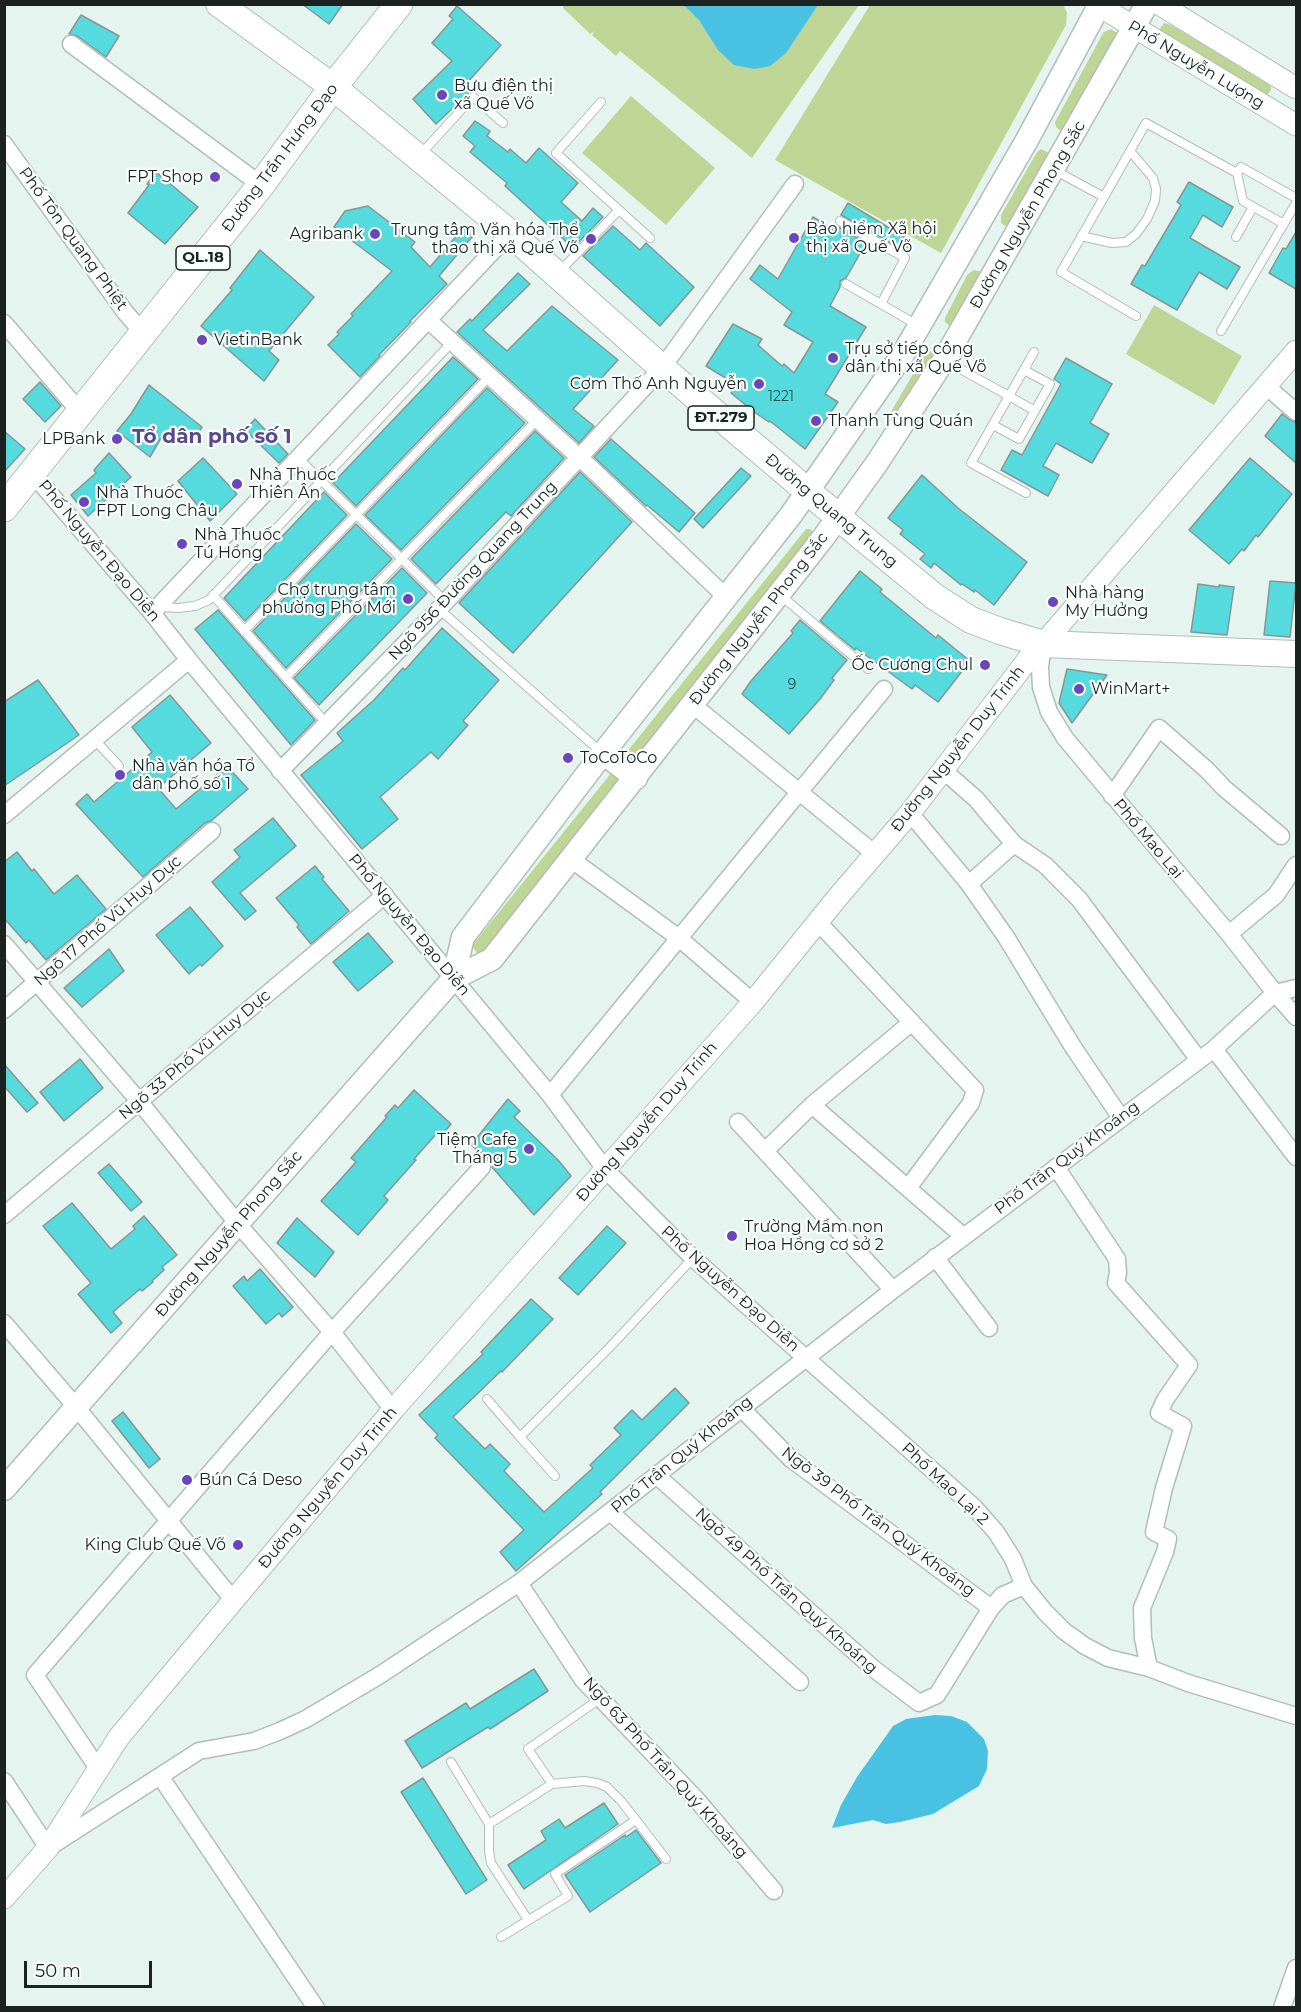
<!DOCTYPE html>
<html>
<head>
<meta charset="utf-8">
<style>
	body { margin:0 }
	#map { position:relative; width:1301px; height:2012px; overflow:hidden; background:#e5f4ef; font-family:Montserrat,sans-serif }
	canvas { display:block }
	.frame { position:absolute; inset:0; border:6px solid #1c2220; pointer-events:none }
	.scale { position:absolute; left:24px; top:1961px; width:128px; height:27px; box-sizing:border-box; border:3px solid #1c2220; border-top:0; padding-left:8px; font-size:18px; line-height:21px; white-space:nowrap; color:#1c2220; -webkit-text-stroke:4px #f9fffd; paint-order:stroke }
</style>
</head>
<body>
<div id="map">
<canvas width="1301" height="2012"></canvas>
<div class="frame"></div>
<div class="scale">50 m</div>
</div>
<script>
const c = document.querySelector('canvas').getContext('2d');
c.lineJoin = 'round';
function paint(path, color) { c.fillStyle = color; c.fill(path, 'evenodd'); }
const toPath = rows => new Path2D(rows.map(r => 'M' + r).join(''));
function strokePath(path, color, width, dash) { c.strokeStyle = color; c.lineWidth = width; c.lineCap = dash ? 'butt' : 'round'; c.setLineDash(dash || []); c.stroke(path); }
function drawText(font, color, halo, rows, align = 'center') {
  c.font = font + ' Montserrat,sans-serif'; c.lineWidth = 4.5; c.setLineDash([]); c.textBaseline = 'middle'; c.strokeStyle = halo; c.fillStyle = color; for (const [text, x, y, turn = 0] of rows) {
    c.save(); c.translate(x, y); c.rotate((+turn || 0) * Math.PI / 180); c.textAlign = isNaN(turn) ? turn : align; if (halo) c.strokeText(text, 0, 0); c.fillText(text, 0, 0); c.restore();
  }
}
const green = toPath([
	[563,4,859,5,752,158,620,51,616,56,592,35,595,31,590,34,563,8],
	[1063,4,1067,13,1066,25,941,253,775,160,870,5],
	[1164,23,1171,25,1265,81,1271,86,1271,90,1268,94,1263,94,1160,34,1159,30],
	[1111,29,1117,33,1118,37,1061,131,1056,127,1055,122,1102,35,1104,32],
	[631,96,715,168,666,225,582,153],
	[1041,149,1051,154,1008,228,1001,223,1001,215,1037,152],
	[974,270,982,272,955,325,950,326,945,322,945,318,967,275],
	[1154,305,1242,356,1214,405,1126,354],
	[927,350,936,353,894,419,890,414,892,410],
	[806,529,810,529,815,534,633,766,624,757,630,748],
	[612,772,623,776,484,953,477,953,472,946,475,942]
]);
const water = toPath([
	[680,5,818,5,786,53,770,66,754,69,734,65,718,50,699,20,686,7],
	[935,1715,951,1716,967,1722,984,1739,988,1751,987,1769,979,1786,933,1814,900,1822,886,1824,873,1820,832,1828,841,1805,857,1777,893,1726,906,1719]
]);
const building = toPath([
	[302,4,343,4,329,24,302,4],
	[457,6,501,45,466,84,472,90,436,124,413,99,452,61,432,43,453,19,449,16,457,6],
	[81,15,119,36,106,57,77,36,69,34,81,15],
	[475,121,490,131,487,136,508,152,510,149,526,163,539,148,578,183,561,202,582,221,593,208,603,217,573,248,505,186,507,183,470,152,475,146,463,136,475,121],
	[156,172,198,207,165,244,128,213,149,185,147,184,156,172],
	[1189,182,1233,207,1222,227,1203,215,1190,238,1240,267,1227,289,1199,272,1177,310,1131,284,1142,265,1145,266,1181,205,1177,202,1189,182],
	[848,203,911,241,905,251,841,215,848,203],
	[368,206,415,242,411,247,430,267,463,228,473,236,439,276,447,284,410,321,411,322,379,355,380,356,360,377,328,345,339,334,337,332,353,316,351,314,392,271,334,227,345,211,368,206],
	[813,217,833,229,835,225,866,243,846,278,840,281,840,287,830,306,866,327,825,394,838,402,805,449,770,421,769,422,754,412,731,393,737,385,706,366,733,324,762,339,758,345,782,366,784,364,794,373,813,342,784,325,792,312,750,279,760,265,778,279,813,217],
	[613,226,640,250,646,243,694,287,660,326,583,256,613,226],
	[1296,232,1296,289,1269,273,1283,248,1286,249,1296,232],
	[260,250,314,297,269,351,279,360,264,381,201,326,232,290,230,288,260,250],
	[518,273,530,284,483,330,507,351,552,306,618,360,573,409,594,426,579,443,457,332,470,319,472,321,518,273],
	[453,357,478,379,356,506,333,483,453,357],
	[1066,358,1112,384,1090,423,1109,434,1092,463,1056,443,1043,466,1059,475,1048,496,1001,470,1012,450,1022,455,1061,384,1054,379,1066,358],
	[40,382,61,406,45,422,23,399,40,382],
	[149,385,202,427,193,442,175,428,166,442,161,438,150,457,117,431,131,414,149,385],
	[487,388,525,423,401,550,365,515,487,388],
	[1282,414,1290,420,1296,422,1296,463,1265,436,1282,414],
	[255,419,288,454,279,463,245,430,255,419],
	[4,431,25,449,4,472,4,431],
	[535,431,564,458,511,516,506,512,436,584,411,559,535,431],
	[611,439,695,513,679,532,647,505,646,506,594,457,611,439],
	[109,453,131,477,88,516,71,495,96,473,94,470,109,453],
	[203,458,237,494,210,521,178,481,203,458],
	[1250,458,1292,494,1258,537,1256,535,1244,551,1242,549,1229,564,1189,530,1250,458],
	[741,468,751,476,703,528,694,519,741,468],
	[580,472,632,522,513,653,459,603,580,472],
	[922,475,958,508,1027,562,994,605,975,590,974,592,962,584,961,585,934,563,931,568,920,559,925,554,900,534,903,530,888,518,922,475],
	[324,492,347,515,245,621,224,598,324,492],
	[356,524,392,559,286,668,253,631,356,524],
	[402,568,427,593,319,705,294,678,402,568],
	[860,571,882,589,880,592,936,638,938,635,970,661,938,702,915,685,912,689,856,648,855,650,820,621,860,571],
	[1270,581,1296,583,1290,637,1264,635,1270,581],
	[1198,584,1219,587,1219,585,1234,587,1227,635,1191,632,1198,584],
	[218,610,315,720,291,745,195,629,218,610],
	[800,620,847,660,832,678,834,680,820,699,789,734,742,694,751,681,793,633,791,631,800,620],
	[442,628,499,680,463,721,468,725,438,759,431,752,380,797,398,819,362,849,301,775,343,741,337,733,374,700,403,668,405,670,442,628],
	[1067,669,1107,675,1072,723,1059,703,1067,669],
	[38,680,79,735,4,786,4,702,38,680],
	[170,695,211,743,158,788,176,809,227,766,248,789,211,821,205,823,143,877,76,804,87,794,94,802,152,752,132,727,170,695],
	[273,818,296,846,240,893,256,911,245,920,212,882,240,857,234,850,273,818],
	[17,852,32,871,34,869,54,894,77,875,106,909,46,960,29,940,26,943,4,918,4,862,17,852],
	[315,866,324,877,322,879,349,911,311,944,297,927,299,925,276,898,315,866],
	[190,907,223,946,202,966,200,964,189,974,156,935,190,907],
	[368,933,393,962,358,991,333,962,368,933],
	[109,949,124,971,82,1007,64,988,109,949],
	[80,1059,103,1088,64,1121,40,1092,80,1059],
	[4,1064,38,1103,27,1112,4,1086,4,1064],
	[414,1090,451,1124,442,1135,438,1132,414,1159,416,1160,384,1196,388,1200,358,1235,321,1201,356,1162,351,1158,387,1117,385,1116,395,1105,398,1108,414,1090],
	[508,1099,520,1111,514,1117,559,1161,571,1176,534,1215,492,1167,494,1163,471,1145,508,1099],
	[109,1164,142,1202,131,1211,98,1173,109,1164],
	[72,1203,111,1249,135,1229,133,1226,144,1216,177,1255,162,1267,164,1270,152,1281,153,1282,142,1291,140,1289,113,1312,122,1323,111,1333,78,1294,91,1283,43,1226,72,1203],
	[297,1218,334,1252,315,1277,277,1243,297,1218],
	[607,1226,626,1243,578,1295,559,1278,607,1226],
	[260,1269,293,1307,282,1317,279,1313,266,1324,233,1286,244,1276,247,1281,260,1269],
	[531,1299,553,1319,502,1372,501,1371,453,1417,485,1449,490,1444,510,1464,504,1471,544,1512,593,1468,590,1465,621,1435,614,1428,632,1410,642,1420,675,1388,689,1403,600,1492,602,1494,516,1571,500,1552,524,1530,435,1438,438,1435,419,1415,483,1354,481,1352,531,1299],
	[123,1412,160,1459,149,1468,112,1421,123,1412],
	[534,1669,548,1691,490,1729,488,1727,422,1768,405,1741,466,1703,470,1709,534,1669],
	[423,1778,487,1880,466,1894,401,1792,423,1778],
	[604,1803,618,1824,524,1889,508,1865,546,1840,541,1831,559,1819,565,1828,604,1803],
	[636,1830,661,1863,590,1912,565,1875,625,1835,626,1837,636,1830]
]);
const service = toPath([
	[601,102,556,153,650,238],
	[420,155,473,97,503,123],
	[1054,170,1104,197,1061,272,1136,316],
	[1237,173,1243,201,1284,224],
	[1104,197,1146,123,1237,173,1241,167,1296,198],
	[840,221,905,258,881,304,919,326],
	[1081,236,1112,243,1126,242,1136,234,1147,219,1155,201,1156,189,1153,178,1130,151],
	[1236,237,1253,207],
	[559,272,619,210],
	[846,284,881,304],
	[1221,331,1296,203],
	[1034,352,1009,396,1035,411],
	[944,360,1009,396,971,463,1026,493],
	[993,425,1019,439,1050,384,1024,370],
	[298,458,446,602],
	[779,594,868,669],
	[213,595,327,724],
	[160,607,178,608,195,606,209,600,452,342],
	[439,609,601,752],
	[244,631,490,376],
	[286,677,537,420],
	[94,739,119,766],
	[487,1399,520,1437],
	[555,1476,520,1437,610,1347,693,1258],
	[451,1762,489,1824,552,1784,528,1749,601,1698],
	[552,1784,584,1781,597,1783,607,1787,621,1801,636,1820],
	[489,1824,489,1851,491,1863,528,1920],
	[501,1937,568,1896,555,1874,636,1820,666,1859]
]);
const minor = toPath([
	[71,44,261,185],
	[4,144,125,312,143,333],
	[428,320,592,469,726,597],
	[4,323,81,413],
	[1267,387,1296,412],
	[33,474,152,613,189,660,550,1095,605,1169,693,1258,974,1507,996,1532,1013,1559,1024,1586,1045,1612,1064,1631,1085,1646,1108,1658,1149,1668,1188,1683,1296,1716],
	[152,613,510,233],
	[1043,644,1040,667,1041,687,1049,712,1065,738,1229,934,1275,993,1296,1017],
	[693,705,875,854],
	[943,770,976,799,1014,844,1045,865,1079,899,1199,1060],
	[280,771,439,609,662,368,795,184],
	[1112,796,1159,728,1207,770,1224,788,1281,836],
	[910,813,969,884,1006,937,1073,1047,1121,1118],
	[4,815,189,660],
	[572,860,679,938,753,1002],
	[969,884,1014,844],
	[818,922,975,1090,971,1103,908,1188],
	[1229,934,1276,895,1296,865],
	[4,944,139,1101,237,1223,332,1332,393,1410],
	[4,1010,212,831],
	[1214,1049,1296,1157],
	[550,1095,884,689],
	[812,1105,963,1236],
	[738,1122,893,1290],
	[765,1151,812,1105,912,1022],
	[1056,1167,1117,1259,1118,1273,1116,1283,1189,1365,1165,1400,1159,1413,1183,1426,1164,1488,1154,1532,1168,1539,1165,1552,1142,1608,1143,1638,1149,1668],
	[4,1215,385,895],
	[935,1257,989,1328],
	[4,1323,77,1408,234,1601],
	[741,1408,791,1459,991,1608],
	[656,1475,874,1669,919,1703,937,1695,991,1608,1003,1595,1024,1586],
	[610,1512,800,1682],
	[519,1583,583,1680,697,1800,774,1891],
	[99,1770,35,1675,332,1332,482,1167],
	[160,1776,316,2008],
	[4,1781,48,1848,199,1751,254,1741,280,1731,306,1719,380,1675,519,1583,893,1290,1214,1049,1275,993,1296,988],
	[1282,2008,1296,1968]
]);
const tertiary = toPath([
	[1096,4,1296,125],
	[1159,4,1296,88],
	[4,1898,48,1848,119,1737,393,1410,753,1002,837,898,910,813,1036,649,1043,644,1296,351]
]);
const secondary = toPath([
	[603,753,636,778],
	[453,979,463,937,603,753,791,515,903,354,1027,140,1100,4],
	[4,1489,453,979,492,959,823,538,877,463,944,360,1147,4]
]);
const primary = toPath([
	[219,4,333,87,510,233,662,368,863,538,935,597,971,620,1000,631,1043,644,1296,654]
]);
const trunk = toPath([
	[4,508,261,185,333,87,399,4]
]);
const markers = [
	[442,95,6,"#6945be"],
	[215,177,6,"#6945be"],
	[375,234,6,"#6945be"],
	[794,238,6,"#6945be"],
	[591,239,6,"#6945be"],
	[202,340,6,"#6945be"],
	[833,358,6,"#6945be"],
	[759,384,6,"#6945be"],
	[816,421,6,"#6945be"],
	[117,439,6,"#6945be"],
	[237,484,6,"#6945be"],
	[84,502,6,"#6945be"],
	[182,544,6,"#6945be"],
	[408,599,6,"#6945be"],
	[1053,602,6,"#6945be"],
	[985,665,6,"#6945be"],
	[1079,689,6,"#6945be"],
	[568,758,6,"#6945be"],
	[120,775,6,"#6945be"],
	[529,1149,6,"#6945be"],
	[732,1236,6,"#6945be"],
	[187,1480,6,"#6945be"],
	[238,1545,6,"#6945be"]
];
const numberNames = [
	["1221",781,397],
	["9",792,685]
];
const shields = [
	[203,258,54],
	[721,418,66]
];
const shieldNames = [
	["QL.18",203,258],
	["ĐT.279",721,418]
];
const streetNames = [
	["Phố Nguyễn Lượng",1196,65,31],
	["Đường Trần Hưng Đạo",280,158,-53],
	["Đường Nguyễn Phong Sắc",1028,215,-60],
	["Phố Tôn Quang Phiệt",73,239,54],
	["Đường Quang Trung",831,511,40],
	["Phố Nguyễn Đạo Diễn",99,551,50],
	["Ngõ 956 Đường Quang Trung",473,571,-47],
	["Đường Nguyễn Phong Sắc",759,619,-52],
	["Đường Nguyễn Duy Trinh",958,749,-52],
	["Phố Mao Lại",1148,839,50],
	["Ngõ 17 Phố Vũ Huy Dực",108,921,-41],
	["Phố Nguyễn Đạo Diễn",409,925,50],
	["Ngõ 33 Phố Vũ Huy Dực",195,1055,-40],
	["Đường Nguyễn Duy Trinh",647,1122,-49],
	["Phố Trần Quý Khoáng",1067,1158,-37],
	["Đường Nguyễn Phong Sắc",229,1234,-49],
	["Phố Nguyễn Đạo Diễn",730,1289,42],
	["Phố Trần Quý Khoáng",682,1455,-39],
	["Phố Mao Lại 2",945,1484,43],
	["Đường Nguyễn Duy Trinh",328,1488,-50],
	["Ngõ 39 Phố Trần Quý Khoáng",878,1522,37],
	["Ngõ 49 Phố Trần Quý Khoáng",786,1591,42],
	["Ngõ 63 Phố Trần Quý Khoáng",665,1768,48]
];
const poiNames = [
	["Bưu điện thị",454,86],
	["xã Quế Võ",454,104],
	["FPT Shop",203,177,"right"],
	["Bảo hiểm Xã hội",806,229],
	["thị xã Quế Võ",806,247],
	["Trung tâm Văn hóa Thể",579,230,"right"],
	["thao thị xã Quế Võ",579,248,"right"],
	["Agribank",363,234,"right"],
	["VietinBank",214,340],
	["Trụ sở tiếp công",845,349],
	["dân thị xã Quế Võ",845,367],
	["Cơm Thố Anh Nguyễn",747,384,"right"],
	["Thanh Tùng Quán",828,421],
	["LPBank",105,439,"right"],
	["Nhà Thuốc",249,475],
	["Thiên Ân",249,493],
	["Nhà Thuốc",96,493],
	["FPT Long Châu",96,511],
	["Nhà Thuốc",194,535],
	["Tú Hồng",194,553],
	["Chợ trung tâm",396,590,"right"],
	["phường Phố Mới",396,608,"right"],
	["Nhà hàng",1065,593],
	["My Hưởng",1065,611],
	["Ốc Cương Chul",973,665,"right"],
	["WinMart+",1091,689],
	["ToCoToCo",580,758],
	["Nhà văn hóa Tổ",132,766],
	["dân phố số 1",132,784],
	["Tiệm Cafe",517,1140,"right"],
	["Tháng 5",517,1158,"right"],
	["Trường Mầm non",744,1227],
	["Hoa Hồng cơ sở 2",744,1245],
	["Bún Cá Deso",199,1480],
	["King Club Quế Võ",226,1545,"right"]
];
const quarterNames = [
	["Tổ dân phố số 1",212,437]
];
paint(green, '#bfd596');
paint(water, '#48c1e3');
paint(building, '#55dbdd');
strokePath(building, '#869595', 1.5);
strokePath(service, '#afbeb8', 10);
strokePath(minor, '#afbeb8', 19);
strokePath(tertiary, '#afbeb8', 23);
strokePath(secondary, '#afbeb8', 25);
strokePath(primary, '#afbeb8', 28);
strokePath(trunk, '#afbeb8', 29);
strokePath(service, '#fff', 8);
strokePath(minor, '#fff', 16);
strokePath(tertiary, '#fff', 21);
strokePath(secondary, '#fff', 22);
strokePath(primary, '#fff', 26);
strokePath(trunk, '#fff', 27);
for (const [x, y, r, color] of markers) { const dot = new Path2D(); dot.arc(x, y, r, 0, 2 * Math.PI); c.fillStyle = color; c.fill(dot); strokePath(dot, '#f9fffd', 2); }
drawText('14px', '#2a504f', null, numberNames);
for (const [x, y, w] of shields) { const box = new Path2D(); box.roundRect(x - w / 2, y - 12, w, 24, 4.5); c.fillStyle = '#f9fffd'; c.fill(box); strokePath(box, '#1c2220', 1.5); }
drawText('bold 15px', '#1c2220', null, shieldNames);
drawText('16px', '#1c2220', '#f9fffd', streetNames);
drawText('16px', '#1c2220', '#f9fffd', poiNames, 'left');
drawText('bold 20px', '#584a89', '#f9fffd', quarterNames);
</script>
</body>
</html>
